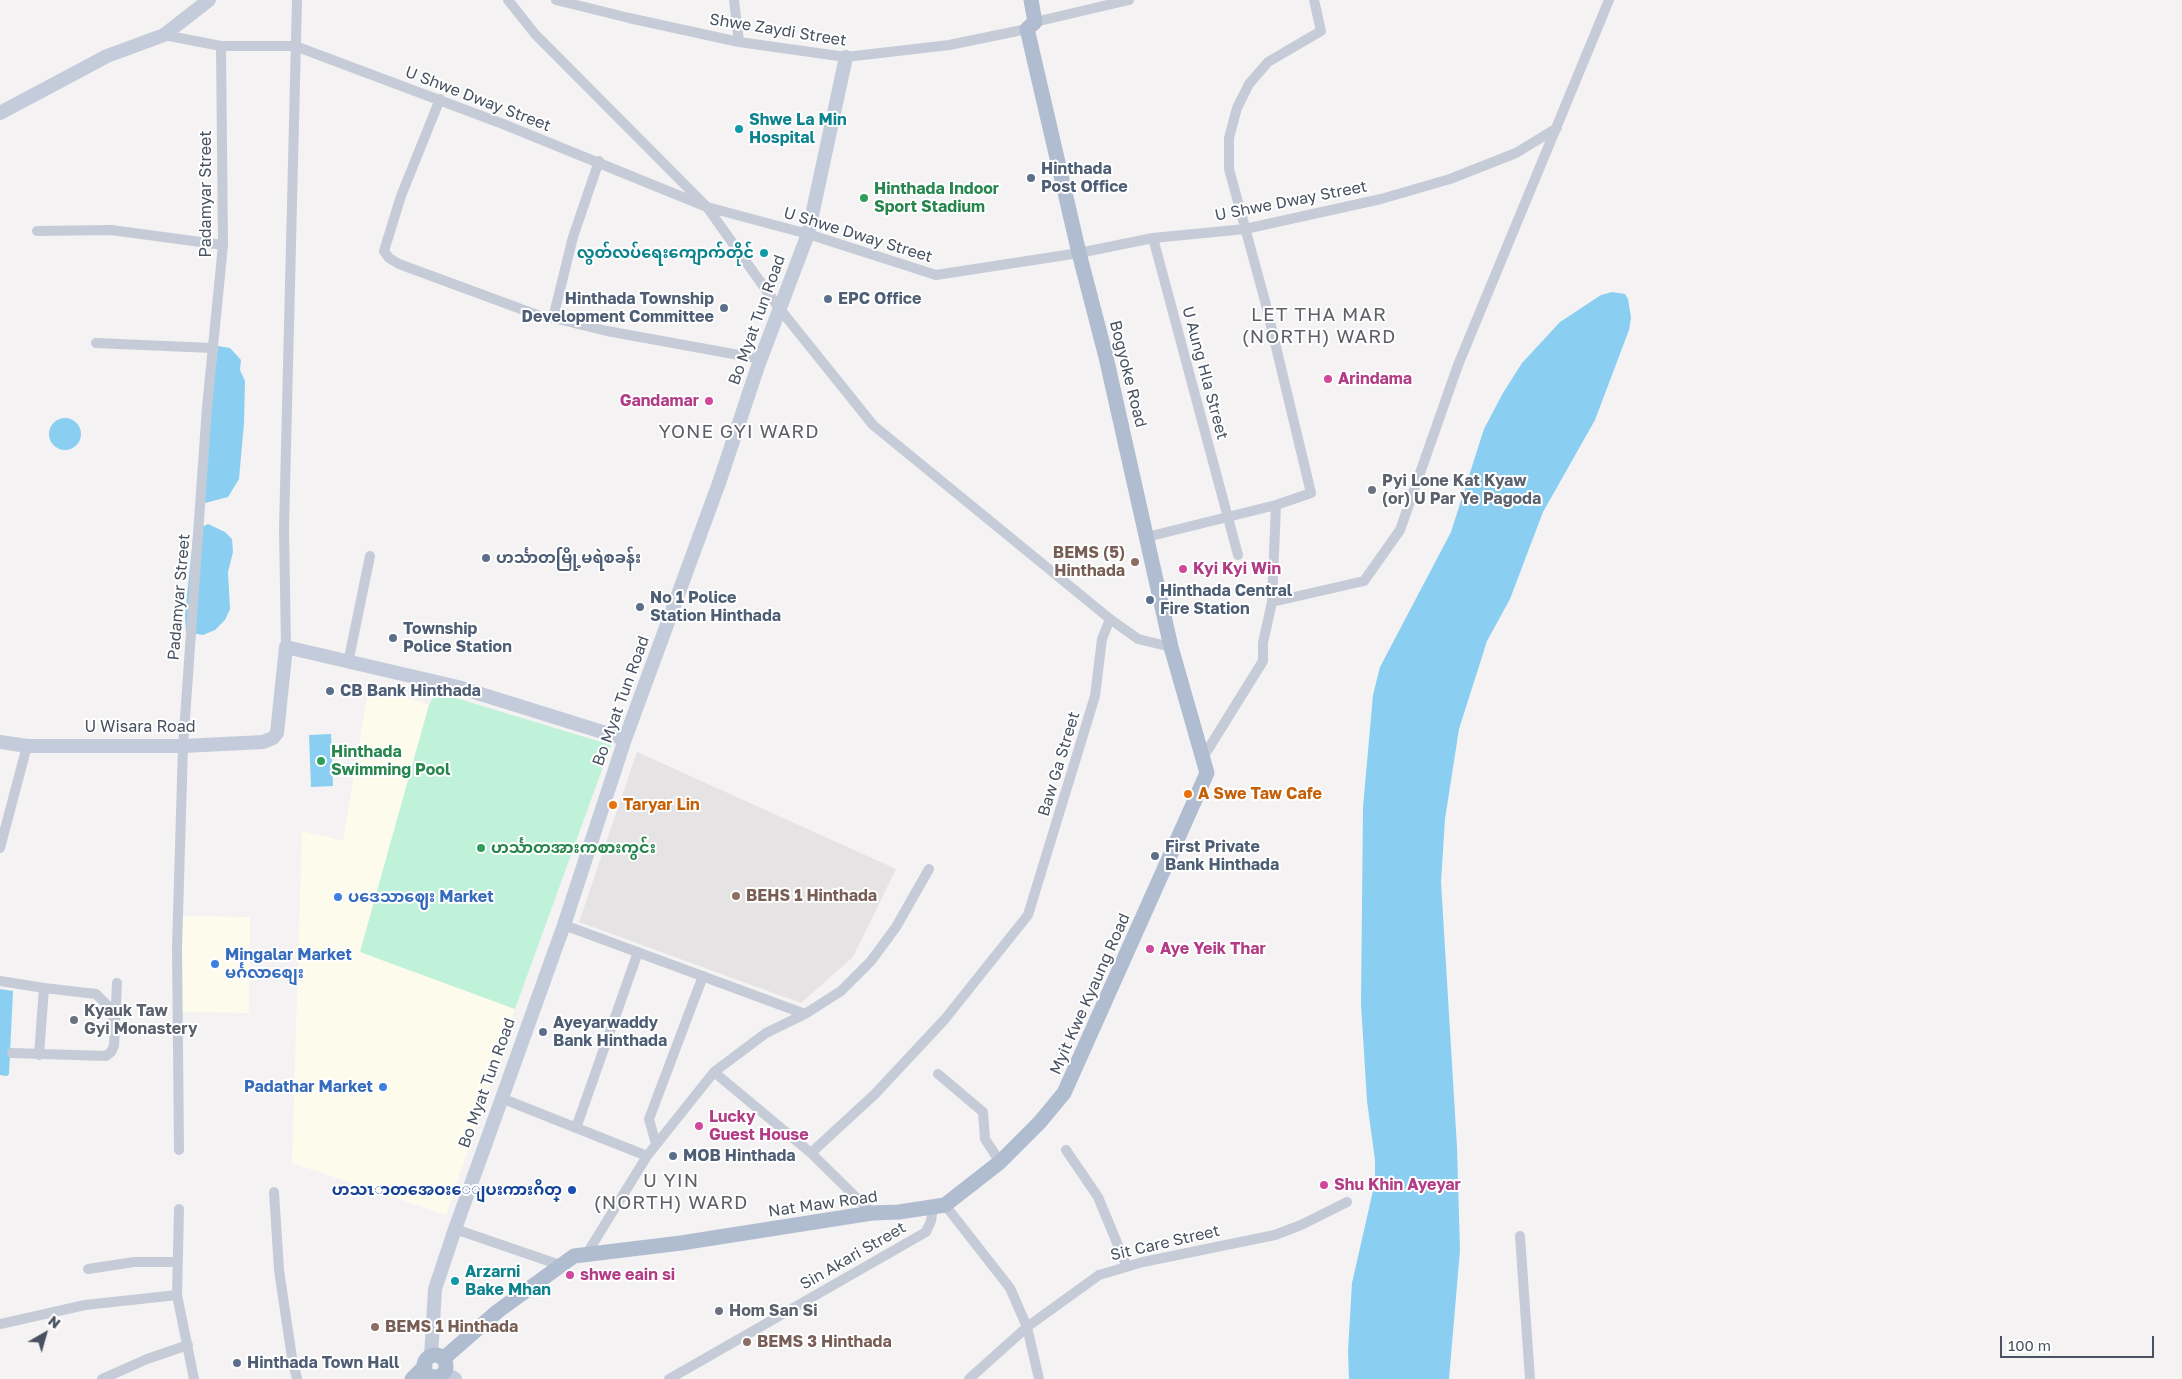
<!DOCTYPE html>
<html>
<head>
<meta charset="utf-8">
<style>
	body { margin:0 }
	#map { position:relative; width:2182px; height:1379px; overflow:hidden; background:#f4f2f2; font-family:"Golos Text",sans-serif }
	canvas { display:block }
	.north { position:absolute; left:20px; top:1309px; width:50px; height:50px; -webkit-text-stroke:4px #fff; paint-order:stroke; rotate:38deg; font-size:14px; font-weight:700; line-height:20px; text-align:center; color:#485261 }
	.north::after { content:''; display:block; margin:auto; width:18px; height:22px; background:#485261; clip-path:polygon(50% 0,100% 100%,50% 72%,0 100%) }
	.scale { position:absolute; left:2000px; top:1336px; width:154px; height:22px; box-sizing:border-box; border:2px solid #485261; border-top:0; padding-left:6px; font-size:15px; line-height:18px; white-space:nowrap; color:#485261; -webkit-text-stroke:4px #fff; paint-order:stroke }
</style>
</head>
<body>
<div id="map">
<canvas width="2182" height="1379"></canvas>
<div class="north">N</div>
<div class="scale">100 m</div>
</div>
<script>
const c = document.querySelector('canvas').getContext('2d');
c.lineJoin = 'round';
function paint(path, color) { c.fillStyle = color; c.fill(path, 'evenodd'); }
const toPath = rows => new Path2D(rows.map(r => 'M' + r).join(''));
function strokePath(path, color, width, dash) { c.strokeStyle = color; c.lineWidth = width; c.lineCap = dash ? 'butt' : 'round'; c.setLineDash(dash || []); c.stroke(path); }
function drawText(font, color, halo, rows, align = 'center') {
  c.font = font + ' "Golos Text","Noto Sans Myanmar",sans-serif'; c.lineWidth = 4; c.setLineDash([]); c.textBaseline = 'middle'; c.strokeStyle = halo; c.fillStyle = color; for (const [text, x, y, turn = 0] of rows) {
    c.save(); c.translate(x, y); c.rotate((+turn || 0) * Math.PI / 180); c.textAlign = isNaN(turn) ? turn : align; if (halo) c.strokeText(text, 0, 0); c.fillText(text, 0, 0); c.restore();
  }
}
const commercial = toPath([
	[369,685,429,705,360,952,515,1009,446,1215,292,1163,302,831,343,841],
	[181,916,250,917,249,1013,180,1012]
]);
const education = toPath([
	[637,752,896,869,853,957,801,1003,579,922]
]);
const green = toPath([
	[436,692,611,745,515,1009,360,952,429,705]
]);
const water = toPath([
	[1612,292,1625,294,1628,299,1631,318,1629,330,1595,420,1543,512,1510,599,1487,641,1459,729,1445,819,1441,882,1457,1147,1460,1250,1449,1379,1349,1379,1348,1351,1352,1283,1375,1182,1375,1160,1367,1101,1361,1004,1363,807,1373,695,1380,667,1451,532,1484,429,1503,393,1522,363,1560,322,1601,295],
	[218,346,230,348,241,360,240,370,245,381,244,423,239,479,228,497,205,503,204,459],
	'49 434a16 16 0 1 1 32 0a16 16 0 1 1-32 0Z',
	[208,524,225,532,232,539,233,552,228,572,230,609,225,620,215,630,203,635,186,632,185,615,193,538,196,530],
	[331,734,333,786,311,787,309,735],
	[0,989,13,991,9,1074,7,1076,0,1075]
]);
const street = toPath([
	[508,0,535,34,707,207,779,308,873,425,1110,619,1138,639,1171,647],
	[556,0,629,18,739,42,846,57,949,45,1027,29],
	[734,0,739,42],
	[1035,22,1129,0],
	[164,35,221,46,295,46,503,124,707,207,808,234,936,275,1079,253,1153,238,1245,229,1381,199,1450,179,1516,153,1557,128],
	[440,99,401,196,384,251,389,258,399,264,540,316,553,318],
	[599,161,573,237,553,318,607,331,761,359],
	[37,231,111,230,223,245],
	[1153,238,1238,555],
	[96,343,213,348],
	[1147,537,1276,505,1311,493,1265,301,1229,169,1229,138,1237,108,1249,84,1268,62,1321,31,1314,0],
	[1272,602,1364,581,1400,530,1458,365,1609,0],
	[286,647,284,529,297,0],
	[348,663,370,556],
	[1202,759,1263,661,1263,643,1272,602,1276,505],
	[0,848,27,746],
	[564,925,805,1014],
	[0,981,44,988],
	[12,1053,106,1056,111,1052,114,1046,117,983],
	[39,1055,44,988,96,994,107,1005,115,1021],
	[714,1072,811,1153,872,1213],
	[938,1074,983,1112,985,1139,1000,1162],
	[501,1098,647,1156],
	[576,1128,638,952],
	[656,1144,649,1119,703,976],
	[179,1150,177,948,183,746,207,407,223,245,221,46],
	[1066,1150,1098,1197,1127,1267],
	[811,1153,875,1094,945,1019,1028,915,1095,696,1102,639,1110,619],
	[274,1192,279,1270,292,1358,297,1379],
	[945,1205,1010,1288,1027,1327,1039,1379],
	[179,1209,177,1295,194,1379],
	[455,1229,560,1265],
	[1520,1236,1530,1379],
	[586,1255,647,1156,714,1072,766,1033,805,1014,841,991,871,961,896,927,929,869],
	[88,1269,134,1262,177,1262],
	[0,1324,85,1305,177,1295],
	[102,1379,147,1359,188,1345],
	[669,1379,926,1232,931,1221,933,1207],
	[969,1379,1027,1327,1099,1275,1143,1262,1275,1235,1301,1225,1347,1202]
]);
const secondary = toPath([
	[0,113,107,56,164,35,209,0],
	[0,742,27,746,183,746,263,742,273,738,277,733,286,647,458,687,625,739],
	[431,1357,435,1289,455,1229,564,925,625,739,719,483,758,366,808,234,846,57],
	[444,1373,455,1379]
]);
const primary = toPath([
	'424 1366a11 11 0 1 1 22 0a11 11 0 1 1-22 0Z',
	[443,1359,498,1311,574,1256,681,1243,872,1213,899,1212,945,1205,1000,1162,1040,1122,1064,1093,1207,773,1171,647,1106,357,1079,253,1028,33,1027,29,1035,22,1031,0],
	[412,1379,425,1366]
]);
const markers = [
	[739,129,5,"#0f9aa8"],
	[1031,178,5,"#5c6f8a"],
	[864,198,5,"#2e9e5b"],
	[764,253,5,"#0f9aa8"],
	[828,299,5,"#5c6f8a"],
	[724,308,5,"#5c6f8a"],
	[1328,379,5,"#d1479c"],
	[709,401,5,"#d1479c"],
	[1372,490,5,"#6b7280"],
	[486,558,5,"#5c6f8a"],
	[1135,562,5,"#8d6e63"],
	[1183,569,5,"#d1479c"],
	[1150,600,5,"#5c6f8a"],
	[640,607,5,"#5c6f8a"],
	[393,638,5,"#5c6f8a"],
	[330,691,5,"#5c6f8a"],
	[321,761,5,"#2e9e5b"],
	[1188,794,5,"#e8710a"],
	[613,805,5,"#e8710a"],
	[481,848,5,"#2e9e5b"],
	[1155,856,5,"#5c6f8a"],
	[736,896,5,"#8d6e63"],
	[338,897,5,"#3f7fe0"],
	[1150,949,5,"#d1479c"],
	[215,964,5,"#3f7fe0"],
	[74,1020,5,"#6b7280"],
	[543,1032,5,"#5c6f8a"],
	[383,1087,5,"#3f7fe0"],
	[699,1126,5,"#d1479c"],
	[673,1156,5,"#5c6f8a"],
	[1324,1185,5,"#d1479c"],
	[572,1190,5,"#1a4fb4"],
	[570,1275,5,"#d1479c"],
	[455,1281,5,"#0f9aa8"],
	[719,1311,5,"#6b7280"],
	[375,1327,5,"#8d6e63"],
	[747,1342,5,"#8d6e63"],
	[237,1363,5,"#5c6f8a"]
];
const streetNames = [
	["Shwe Zaydi Street",778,30,9],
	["U Shwe Dway Street",478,99,21],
	["Padamyar Street",206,194,-90],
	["U Shwe Dway Street",1291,201,-11],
	["U Shwe Dway Street",858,235,17],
	["Bo Myat Tun Road",757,320,-70],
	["U Aung Hla Street",1205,373,75],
	["Bogyoke Road",1128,374,76],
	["Padamyar Street",179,597,-85],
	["Bo Myat Tun Road",621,701,-70],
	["U Wisara Road",140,727],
	["Baw Ga Street",1059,764,-73],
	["Myit Kwe Kyaung Road",1090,994,-66],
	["Bo Myat Tun Road",487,1083,-70],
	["Nat Maw Road",823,1204,-8],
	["Sit Care Street",1165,1243,-13],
	["Sin Akari Street",853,1256,-30]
];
const cultureNames = [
	["Shwe La Min",749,120],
	["Hospital",749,138],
	["လွတ်လပ်ရေးကျောက်တိုင်",754,253,"right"],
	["Arzarni",465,1272],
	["Bake Mhan",465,1290]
];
const serviceNames = [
	["Hinthada",1041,169],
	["Post Office",1041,187],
	["Hinthada Township",714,299,"right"],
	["Development Committee",714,317,"right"],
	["EPC Office",838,299],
	["ဟင်္သာတမြို့မရဲစခန်း",496,558],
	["Hinthada Central",1160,591],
	["Fire Station",1160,609],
	["No 1 Police",650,598],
	["Station Hinthada",650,616],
	["Township",403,629],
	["Police Station",403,647],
	["CB Bank Hinthada",340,691],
	["First Private",1165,847],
	["Bank Hinthada",1165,865],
	["Ayeyarwaddy",553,1023],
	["Bank Hinthada",553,1041],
	["MOB Hinthada",683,1156],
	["Hinthada Town Hall",247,1363]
];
const leisureNames = [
	["Hinthada Indoor",874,189],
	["Sport Stadium",874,207],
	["Hinthada",331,752],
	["Swimming Pool",331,770],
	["ဟင်္သာတအားကစားကွင်း",491,848]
];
const hotelNames = [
	["Arindama",1338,379],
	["Gandamar",699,401,"right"],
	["Kyi Kyi Win",1193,569],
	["Aye Yeik Thar",1160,949],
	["Lucky",709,1117],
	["Guest House",709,1135],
	["Shu Khin Ayeyar",1334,1185],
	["shwe eain si",580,1275]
];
const worshipNames = [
	["Pyi Lone Kat Kyaw",1382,481],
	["(or) U Par Ye Pagoda",1382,499],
	["Kyauk Taw",84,1011],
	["Gyi Monastery",84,1029],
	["Hom San Si",729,1311]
];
const educationNames = [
	["BEMS (5)",1125,553,"right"],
	["Hinthada",1125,571,"right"],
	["BEHS 1 Hinthada",746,896],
	["BEMS 1 Hinthada",385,1327],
	["BEMS 3 Hinthada",757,1342]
];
const foodNames = [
	["A Swe Taw Cafe",1198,794],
	["Taryar Lin",623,805]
];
const shopNames = [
	["ပဒေသာဈေး Market",348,897],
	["Mingalar Market",225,955],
	["မင်္ဂလာစျေး",225,973],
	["Padathar Market",373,1087,"right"]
];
const transitNames = [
	["ဟသၤာတအေဝးေျပးကားဂိတ္",562,1190]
];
const quarterNames = [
	["LET THA MAR",1319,315],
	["(NORTH) WARD",1319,337],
	["YONE GYI WARD",739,432],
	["U YIN",671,1181],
	["(NORTH) WARD",671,1203]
];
paint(commercial, '#fdfbec');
paint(education, '#e5e3e4');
paint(green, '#bff2d9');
paint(water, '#8acff1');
strokePath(street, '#c5ccd7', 10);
strokePath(secondary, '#c4ccdb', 14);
strokePath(primary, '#b0bdd1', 15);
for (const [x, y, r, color] of markers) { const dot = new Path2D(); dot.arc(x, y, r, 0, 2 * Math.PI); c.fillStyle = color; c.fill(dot); strokePath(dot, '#fff', 2); }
drawText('16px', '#485261', '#fff', streetNames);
drawText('bold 16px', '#0d838f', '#fff', cultureNames, 'left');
drawText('bold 16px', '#4e5e75', '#fff', serviceNames, 'left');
drawText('bold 16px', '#27864d', '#fff', leisureNames, 'left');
drawText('bold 16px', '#b23c85', '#fff', hotelNames, 'left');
drawText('bold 16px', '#5b616d', '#fff', worshipNames, 'left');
drawText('bold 16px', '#785e54', '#fff', educationNames, 'left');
drawText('bold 16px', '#c56008', '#fff', foodNames, 'left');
drawText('bold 16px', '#366cbe', '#fff', shopNames, 'left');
drawText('bold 16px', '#164399', '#fff', transitNames, 'right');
c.letterSpacing = '1px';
drawText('19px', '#5e6167', '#fff', quarterNames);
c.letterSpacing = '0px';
</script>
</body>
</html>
